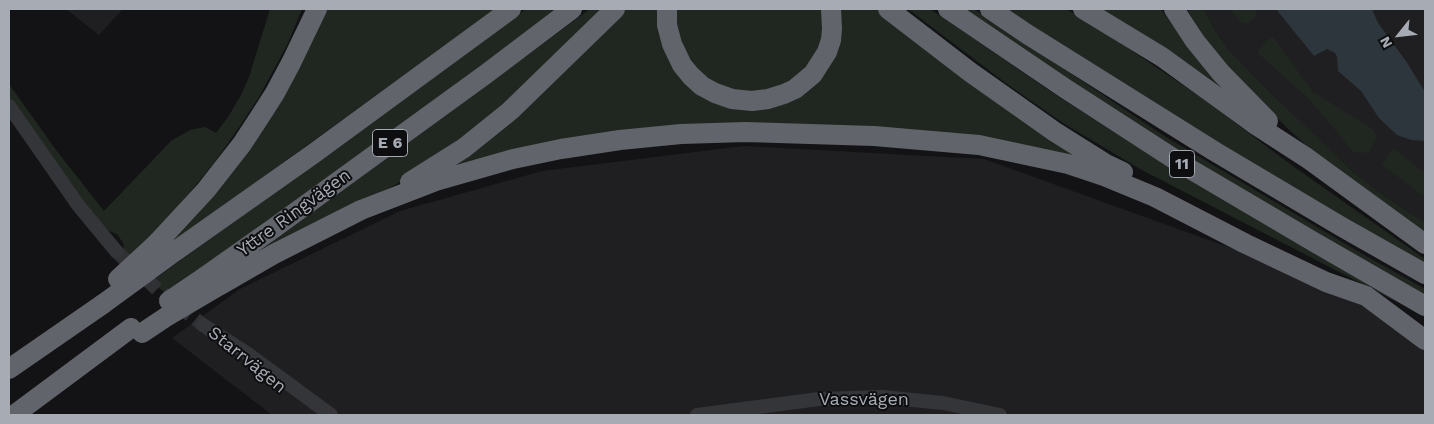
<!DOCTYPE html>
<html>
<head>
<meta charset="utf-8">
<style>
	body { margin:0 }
	#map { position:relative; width:1434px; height:424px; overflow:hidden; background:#131315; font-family:"Work Sans",sans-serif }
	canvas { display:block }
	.frame { position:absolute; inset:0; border:10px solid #a6abb4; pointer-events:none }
	.north { position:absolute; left:1374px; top:10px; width:50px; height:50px; -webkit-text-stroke:4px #0e0e10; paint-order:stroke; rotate:241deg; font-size:14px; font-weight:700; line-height:20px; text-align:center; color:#a6abb4 }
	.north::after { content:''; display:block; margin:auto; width:18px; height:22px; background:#a6abb4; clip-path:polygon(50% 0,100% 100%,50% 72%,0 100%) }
</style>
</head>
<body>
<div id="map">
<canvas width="1434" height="424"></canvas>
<div class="frame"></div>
<div class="north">N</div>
</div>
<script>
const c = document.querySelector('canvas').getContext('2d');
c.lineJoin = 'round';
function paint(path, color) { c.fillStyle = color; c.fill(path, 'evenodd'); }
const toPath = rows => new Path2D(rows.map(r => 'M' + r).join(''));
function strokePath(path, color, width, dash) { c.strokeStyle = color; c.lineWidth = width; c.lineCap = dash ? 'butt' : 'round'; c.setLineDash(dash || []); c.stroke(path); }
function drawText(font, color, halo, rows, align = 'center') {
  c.font = font + ' "Work Sans",sans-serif'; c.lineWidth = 4; c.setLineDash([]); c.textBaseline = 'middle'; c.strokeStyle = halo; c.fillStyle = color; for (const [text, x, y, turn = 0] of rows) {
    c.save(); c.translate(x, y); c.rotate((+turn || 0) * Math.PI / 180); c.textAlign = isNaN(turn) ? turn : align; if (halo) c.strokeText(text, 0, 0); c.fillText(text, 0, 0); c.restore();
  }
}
const built = toPath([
	[66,9,123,9,99,35],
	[1204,9,1425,9,1425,222,1393,202,1353,172,1307,129,1228,49,1213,27],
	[743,146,984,159,1328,283,1425,339,1425,415,272,415,172,338,240,289,400,211,542,171]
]);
const green = toPath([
	[270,9,302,9,288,43,259,97,240,126,214,163,151,239,131,258,124,250,123,243,117,234,99,227,9,100,9,84,56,150,104,211,171,141,190,130,205,127,216,133,228,117,240,97,249,77],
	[321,9,495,9,157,254],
	[526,9,559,9,167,294,151,282],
	[590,9,607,9,508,107,420,170,393,186,273,248,234,270,446,115],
	[622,9,662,9,662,15,716,100,809,84,838,9,880,9,1096,163,743,126,430,178],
	[674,9,826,9,828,26,817,57,789,85,747,95,706,82,681,51],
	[908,9,930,9,1053,93,1103,125,1220,197,1401,304,1140,169,1100,145,1063,123,1007,84],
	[953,9,974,9,1166,137,1359,252,1425,289,1425,303,1352,262],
	[1006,9,1066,9,1083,18,1199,96,1293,166,1425,259,1425,268,1215,144],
	[1096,9,1161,9,1181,37,1233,97],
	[1187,9,1204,9,1213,27,1228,49,1273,95,1353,172,1393,202,1425,222,1425,236,1315,153,1287,128,1233,73,1203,35],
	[1230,9,1256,9,1257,14,1249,23,1242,23],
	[1273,37,1313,92,1371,128,1376,135,1376,139,1369,152,1361,153,1354,152,1348,146,1333,127,1308,98,1259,54,1259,50,1267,41],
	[1393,148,1425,173,1425,197,1382,165]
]);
const water = toPath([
	[1276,9,1372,9,1378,23,1406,61,1425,92,1425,141,1411,140,1397,135,1379,118,1361,91,1338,71,1337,57,1335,53,1327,49,1314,56]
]);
const tertiaryTunnel = toPath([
	[116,251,158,290,203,325]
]);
const tertiary = toPath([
	[9,106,78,205,116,251],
	[203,325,248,354,331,415],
	[697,415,819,399,883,397,943,403,1000,415]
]);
const motorway = toPath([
	[667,9,667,25,672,44,682,65,691,76,702,86,715,93,732,99,752,101,768,99,784,94,795,89,813,74,827,52,831,40,832,29,831,9],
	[888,9,970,72,1055,132,1106,164,1123,172],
	[948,9,1066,89,1185,166,1314,242,1425,306],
	[990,9,1027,34,1214,151,1342,227,1425,274],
	[1083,9,1162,57,1253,123,1307,158,1425,244],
	[1174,9,1195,41,1221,73,1268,121],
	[410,182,464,148,510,111,615,9],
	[157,243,206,190,242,144,259,118,275,93,291,63,317,9],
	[177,250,313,154,511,9],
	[206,276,274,228,486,74,572,9],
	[222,284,274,254,361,210,436,181,513,159,561,149,620,140,681,134,746,132,874,136,979,145,1068,164,1104,176,1155,197,1246,244,1326,282,1366,296,1425,340],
	[9,369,103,304],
	[14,415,131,328]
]);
const motorwayBridge = toPath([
	[118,279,157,243],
	[169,301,206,276],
	[103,304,177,250],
	[142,333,166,317,222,284]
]);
const shields = [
	[390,143,35],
	[1182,164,25]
];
const shieldNames = [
	["E 6",390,143],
	["11",1182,164]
];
const streetNames = [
	["Yttre Ringvägen",294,213,-36],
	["Starrvägen",247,360,39],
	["Vassvägen",864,400]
];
paint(built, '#1f1f21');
paint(green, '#202720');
paint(water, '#2d363c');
strokePath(tertiaryTunnel, '#303135', 14, [14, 7]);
strokePath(tertiary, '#343539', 14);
strokePath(motorway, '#61646a', 20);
strokePath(motorwayBridge, '#61646a', 20);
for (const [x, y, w] of shields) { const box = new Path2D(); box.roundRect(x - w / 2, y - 13.5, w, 27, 4); c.fillStyle = '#0e0e10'; c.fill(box); strokePath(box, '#a6abb4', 1); }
drawText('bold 16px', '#a6abb4', null, shieldNames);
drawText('18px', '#a6abb4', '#0e0e10', streetNames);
</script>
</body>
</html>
